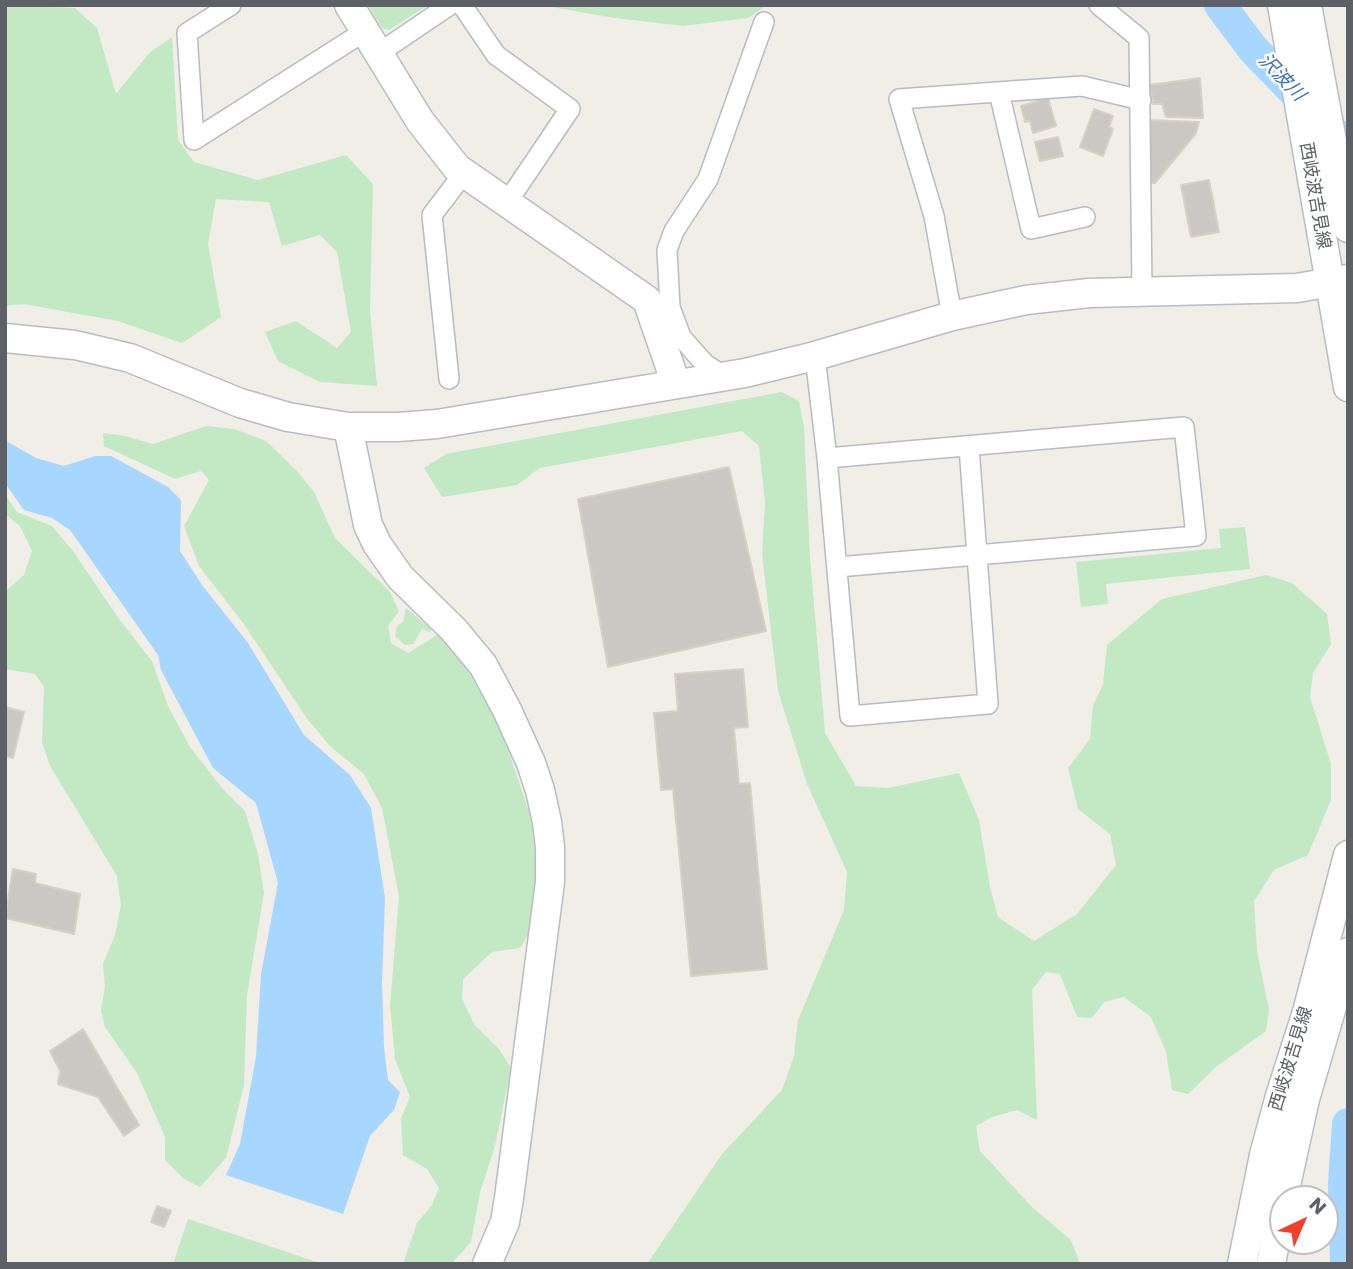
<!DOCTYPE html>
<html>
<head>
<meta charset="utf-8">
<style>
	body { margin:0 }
	#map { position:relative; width:1353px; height:1269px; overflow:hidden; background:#f0eee6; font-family:Poppins,sans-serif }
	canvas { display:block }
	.frame { position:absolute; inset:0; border:7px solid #5d6167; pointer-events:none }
	.north { position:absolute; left:1269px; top:1185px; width:70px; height:70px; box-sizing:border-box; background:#fff; border:2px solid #bec0c2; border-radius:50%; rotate:44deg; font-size:19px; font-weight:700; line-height:28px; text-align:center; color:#5d6167 }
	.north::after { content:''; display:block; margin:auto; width:24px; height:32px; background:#f1412b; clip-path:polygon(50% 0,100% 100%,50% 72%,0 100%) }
</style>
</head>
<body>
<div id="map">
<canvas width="1353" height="1269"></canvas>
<div class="frame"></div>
<div class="north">N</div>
</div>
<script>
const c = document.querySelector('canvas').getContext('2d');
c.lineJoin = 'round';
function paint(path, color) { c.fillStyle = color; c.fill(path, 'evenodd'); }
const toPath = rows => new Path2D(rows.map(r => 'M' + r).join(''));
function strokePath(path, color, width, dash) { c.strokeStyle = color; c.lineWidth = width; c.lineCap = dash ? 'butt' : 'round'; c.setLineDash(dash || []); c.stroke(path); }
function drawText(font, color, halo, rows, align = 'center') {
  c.font = font + ' Poppins,"Noto Sans JP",sans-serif'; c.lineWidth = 5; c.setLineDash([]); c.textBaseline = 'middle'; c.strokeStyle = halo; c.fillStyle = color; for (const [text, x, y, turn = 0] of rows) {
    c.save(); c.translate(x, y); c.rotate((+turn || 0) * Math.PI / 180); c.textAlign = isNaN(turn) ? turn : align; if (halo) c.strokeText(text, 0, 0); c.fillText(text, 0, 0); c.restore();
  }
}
const green = toPath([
	[5,5,75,8,97,28,116,94,150,52,172,37,178,140,194,162,258,180,346,155,373,184,370,310,377,386,320,382,278,361,265,332,296,321,337,348,351,332,337,252,320,235,282,246,269,202,216,199,208,244,221,317,182,343,118,321,24,304,5,306],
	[368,5,428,5,389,30,382,28],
	[540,5,767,5,748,18,683,26,615,18],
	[782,392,799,401,804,428,810,557,825,733,856,786,888,788,959,773,979,820,990,887,998,917,1034,941,1077,914,1116,865,1110,834,1078,809,1068,768,1090,739,1093,706,1103,684,1107,645,1162,599,1266,575,1292,583,1327,614,1331,644,1313,673,1310,697,1331,764,1331,800,1308,855,1274,870,1254,901,1257,951,1269,1010,1266,1031,1217,1066,1188,1094,1172,1090,1166,1052,1151,1017,1124,997,1104,1002,1092,1018,1077,1017,1060,974,1046,972,1032,990,1037,1120,1017,1110,992,1117,976,1126,980,1151,1032,1207,1071,1240,1080,1264,647,1264,722,1154,782,1090,794,1056,798,1020,844,910,847,872,807,784,778,691,762,554,765,503,759,446,742,431,540,468,517,485,442,497,424,468,446,454],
	[206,426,234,429,266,441,297,471,314,492,335,538,390,592,399,611,388,626,391,643,408,653,437,635,448,643,471,676,501,729,531,818,537,867,528,935,520,948,492,952,463,979,462,999,474,1024,499,1049,511,1068,495,1146,480,1192,471,1242,451,1264,403,1264,417,1223,432,1205,439,1188,427,1169,403,1155,401,1118,410,1097,395,1059,390,1006,399,896,382,808,364,774,331,747,308,720,243,623,199,566,184,526,209,480,201,471,175,479,104,446,103,433,125,436,153,444],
	[5,495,17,512,52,526,73,551,119,619,152,661,168,706,190,747,222,788,245,811,258,854,264,893,247,995,244,1085,226,1158,200,1187,184,1179,165,1160,165,1137,137,1073,105,1027,101,1011,105,986,103,964,115,935,121,905,117,876,50,766,42,742,44,687,35,674,5,669,5,592,24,575,32,551,20,526,5,514],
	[1245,527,1250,569,1106,584,1108,604,1081,607,1076,562,1221,548,1219,529],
	[406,608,431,629,430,632,422,629,413,644,405,645,395,636,397,626,403,622],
	[188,1219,323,1264,173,1264]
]);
const water = toPath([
	[8,442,36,458,64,466,95,456,111,456,168,487,181,500,180,551,202,585,248,643,304,735,350,775,371,808,385,898,382,983,384,1048,388,1080,400,1092,394,1110,370,1136,343,1214,226,1175,240,1144,256,1057,261,974,278,883,256,803,213,768,161,670,158,655,70,530,52,518,24,510,5,483,5,443]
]);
const river = toPath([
	[1220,5,1253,49,1348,147],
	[1346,1264,1344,1183,1348,1124]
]);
const building = toPath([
	[1200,78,1203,118,1166,117,1162,104,1153,104,1150,85,1200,78],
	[1048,98,1056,126,1033,133,1030,121,1025,122,1021,106,1048,98],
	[1094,109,1113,116,1109,127,1113,129,1103,156,1080,147,1094,109],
	[1146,120,1199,122,1196,133,1155,183,1150,183,1146,120],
	[1058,137,1063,156,1040,161,1035,142,1058,137],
	[1209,180,1219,232,1191,237,1181,185,1209,180],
	[729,467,766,631,608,667,578,499,729,467],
	[743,669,748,727,734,728,739,784,750,783,767,969,691,976,673,789,661,790,654,713,678,711,675,674,743,669],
	[5,707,24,712,13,758,5,756,5,707],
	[13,869,36,874,35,883,80,894,74,934,5,918,13,869],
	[83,1029,139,1125,124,1136,98,1097,58,1084,60,1071,50,1051,83,1029],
	[157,1206,171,1211,164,1227,151,1222,157,1206]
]);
const street = toPath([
	[231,5,187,33,194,140,365,31],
	[462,5,496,55,570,109,506,204],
	[1099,5,1139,38,1142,291],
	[379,53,450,5],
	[999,92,1031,229,1085,217],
	[952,316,934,216,899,99,1082,86,1141,100],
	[815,356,827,458,850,716,988,704,969,447],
	[723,376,705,364,681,337,670,307,667,250,674,231,708,179,764,22],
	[449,379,432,215,464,173],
	[827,458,1184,427,1196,536,838,567]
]);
const secondary = toPath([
	[349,5,420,121,457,168,647,300,676,384],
	[1282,5,1348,387],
	[1307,5,1348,228],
	[5,338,75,345,130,358,240,403,288,417,348,427,398,427,437,424,745,373,815,356,952,316,1026,300,1089,293,1297,288,1348,279],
	[348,427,368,525,377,544,400,577,454,630,483,665,507,710,531,763,540,790,547,822,550,847,550,882,509,1198,505,1222,487,1264],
	[1283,1199,1305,1099,1348,952],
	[1242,1264,1264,1155,1280,1096,1307,1012,1348,855],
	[1271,1264,1283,1199]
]);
const streetNames = [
	["西岐波吉見線",1314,196,80],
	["西岐波吉見線",1292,1059,-73]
];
const waterNames = [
	["沢波川",1281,78,46]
];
paint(green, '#c2e9c3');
paint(water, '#a7d6ff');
strokePath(river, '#a7d6ff', 32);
paint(building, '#cbc8c3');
strokePath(building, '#d5d1c4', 2);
strokePath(street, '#b8bbc0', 22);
strokePath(secondary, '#b9bcc2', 31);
strokePath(street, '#fff', 19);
strokePath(secondary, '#fff', 28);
drawText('18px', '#5d6167', '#fff', streetNames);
drawText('italic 19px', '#3e75b7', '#fff', waterNames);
</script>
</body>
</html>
